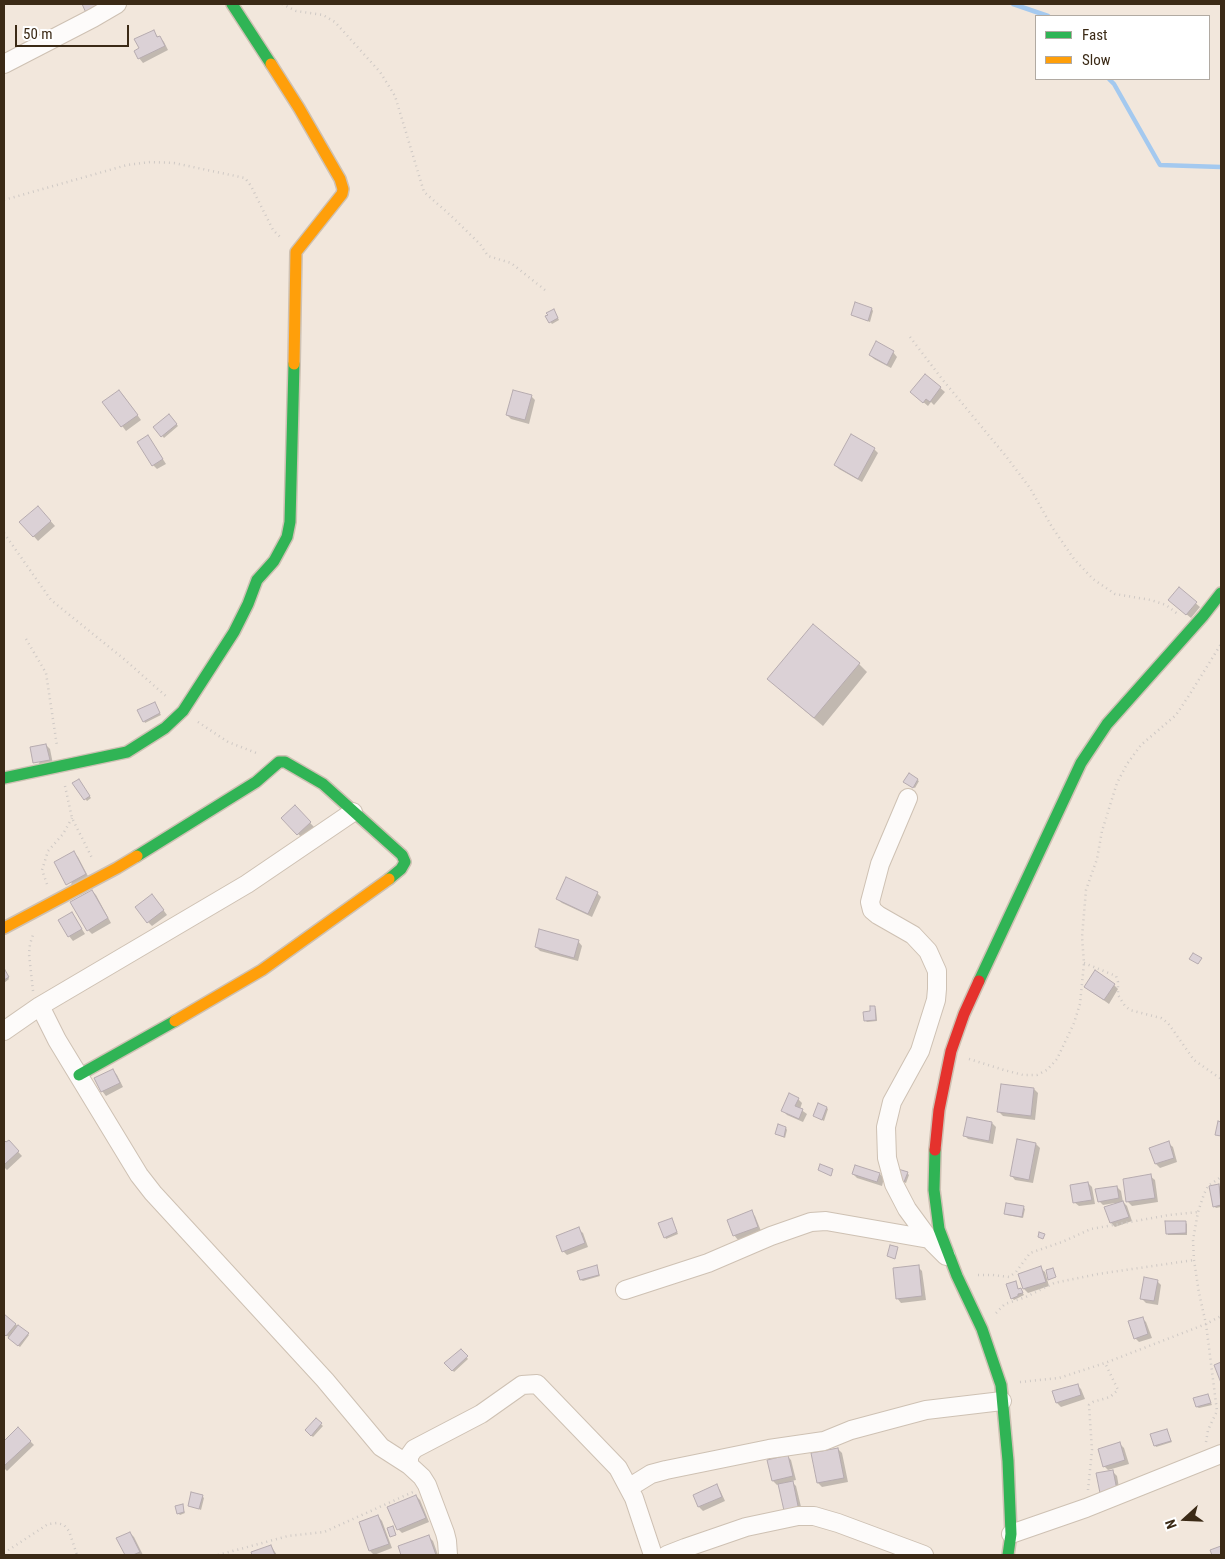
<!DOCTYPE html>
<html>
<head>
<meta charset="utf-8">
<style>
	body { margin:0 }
	#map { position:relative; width:1225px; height:1559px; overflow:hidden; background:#f2e7dc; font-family:"Roboto Condensed",sans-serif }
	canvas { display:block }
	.frame { position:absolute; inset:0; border:5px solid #3b2a16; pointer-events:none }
	.legend { position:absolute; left:1035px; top:15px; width:175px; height:65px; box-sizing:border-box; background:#fff; border:1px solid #b1aaa2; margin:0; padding:6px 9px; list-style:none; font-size:15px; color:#3b2a16 }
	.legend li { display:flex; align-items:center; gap:10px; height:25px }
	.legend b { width:25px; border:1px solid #b1aaa2 }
	.north { position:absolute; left:1160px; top:1494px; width:50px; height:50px; -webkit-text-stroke:4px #fff; paint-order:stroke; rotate:250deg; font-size:14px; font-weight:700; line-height:20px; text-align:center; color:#3b2a16 }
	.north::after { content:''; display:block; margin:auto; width:18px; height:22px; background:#3b2a16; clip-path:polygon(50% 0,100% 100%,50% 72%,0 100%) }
	.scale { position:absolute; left:15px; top:25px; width:114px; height:22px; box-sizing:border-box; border:2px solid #3b2a16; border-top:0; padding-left:6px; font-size:15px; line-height:18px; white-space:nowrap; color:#3b2a16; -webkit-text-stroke:4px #fff; paint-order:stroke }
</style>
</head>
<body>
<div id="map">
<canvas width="1225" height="1559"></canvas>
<div class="frame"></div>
<ul class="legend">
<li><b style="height:6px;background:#30b455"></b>Fast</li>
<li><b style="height:6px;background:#ff9f0a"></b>Slow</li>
</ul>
<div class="north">N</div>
<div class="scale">50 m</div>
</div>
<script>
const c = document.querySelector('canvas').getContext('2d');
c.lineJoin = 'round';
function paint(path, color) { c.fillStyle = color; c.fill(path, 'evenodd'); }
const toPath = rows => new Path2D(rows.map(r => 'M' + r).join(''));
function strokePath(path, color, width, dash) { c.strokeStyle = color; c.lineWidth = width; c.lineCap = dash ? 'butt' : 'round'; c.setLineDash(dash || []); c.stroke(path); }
const shadow = toPath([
	[153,31,159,38,160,37,164,42,168,50,143,63,139,58,140,49],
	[872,309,873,311,870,322,852,315],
	[555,312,559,320,552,324,547,317],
	[876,343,893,352,897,357,891,368,874,359,870,355],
	[925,375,945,392,934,405,931,402,928,406,916,396],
	[123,395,141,420,126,431,104,402],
	[531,396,535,400,529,424,511,419,507,415],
	[169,416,178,426,164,438,155,427],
	[148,436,166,464,157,469,153,465],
	[874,449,878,453,862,482,839,469,835,465],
	[38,507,55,526,38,541,21,522],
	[1179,589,1200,607,1191,618,1174,604],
	[859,664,867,672,823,726,778,688],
	[156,705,161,715,145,723,144,721],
	[46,745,50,749,53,764,38,766],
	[909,775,919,781,915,788,907,783],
	[80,782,91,798,87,801,74,784],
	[295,807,314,827,302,838,283,818],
	[74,853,78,857,89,878,71,888],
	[92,891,96,895,111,923,92,934,88,930],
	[597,893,601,897,592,917,562,903,557,899],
	[156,900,167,915,152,926,148,922],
	[72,913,85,934,73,941,69,936],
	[578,941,582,946,578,961,540,951,536,947],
	[4,972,9,979,4,983],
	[1114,985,1118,989,1109,1004,1085,987],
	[874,1007,876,1009,877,1021,867,1022,865,1020],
	[113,1071,117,1075,123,1087,106,1096,102,1091],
	[1002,1085,1034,1089,1038,1093,1035,1120,1003,1116,999,1112],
	[798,1099,802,1103,800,1109,807,1114,803,1122,787,1115,783,1111],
	[827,1108,828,1109,824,1121,814,1116],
	[992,1123,996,1127,993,1144,968,1139,964,1135],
	[786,1128,787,1130,785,1138,777,1134],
	[4,1141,7,1144,9,1142,22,1156,7,1170,4,1167],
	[1168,1143,1173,1147,1177,1162,1160,1168,1156,1164],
	[1036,1144,1040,1148,1033,1183,1015,1180,1011,1175],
	[907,1173,909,1175,906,1183,897,1180],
	[853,1174,880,1174,884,1178,882,1186,857,1178],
	[1150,1176,1155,1180,1158,1202,1132,1206,1128,1202],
	[1088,1183,1092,1187,1095,1204,1079,1206,1074,1202],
	[1219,1185,1221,1190,1221,1207,1216,1208,1214,1206],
	[1117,1187,1121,1191,1123,1202,1127,1206,1132,1221,1115,1227,1111,1223,1115,1203,1103,1205,1099,1201],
	[1023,1207,1025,1209,1023,1218,1007,1215,1006,1214],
	[751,1212,755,1216,761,1231,738,1240,734,1235],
	[673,1221,678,1234,666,1239,665,1237],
	[1185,1222,1187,1224,1187,1235,1168,1235,1167,1233],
	[578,1229,583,1233,588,1247,567,1255,563,1251],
	[596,1266,600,1276,583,1281,581,1280],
	[918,1267,922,1271,926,1300,901,1303,897,1298],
	[1040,1268,1045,1272,1049,1286,1028,1293,1024,1289],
	[1157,1281,1161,1285,1158,1305,1146,1303,1142,1299],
	[1015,1282,1019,1290,1021,1290,1024,1295,1014,1300,1012,1298],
	[4,1315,29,1335,20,1347,4,1333],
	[1142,1318,1146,1322,1152,1338,1139,1342,1135,1338],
	[461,1350,468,1359,454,1372,446,1363],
	[1077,1385,1081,1389,1085,1399,1061,1407,1057,1403],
	[1208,1396,1212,1405,1199,1408,1197,1407],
	[316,1420,323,1426,313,1437,306,1430],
	[18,1429,34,1445,7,1471,4,1468,4,1443],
	[1167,1431,1172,1442,1156,1447,1155,1445],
	[1120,1444,1124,1448,1129,1464,1108,1470,1104,1466],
	[838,1449,842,1453,848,1482,822,1487,818,1483],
	[787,1456,791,1460,796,1480,791,1481,796,1486,803,1515,779,1484,777,1485,773,1481],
	[1113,1472,1117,1476,1121,1499,1106,1502],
	[716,1486,720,1490,725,1501,703,1511,699,1507,694,1495],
	[202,1496,204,1498,201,1510,189,1505],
	[416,1496,420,1500,429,1522,402,1533,398,1529],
	[182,1506,185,1513,180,1515,178,1513],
	[378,1516,382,1521,392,1548,374,1555,370,1551],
	[130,1533,134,1537,143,1555,126,1555,118,1539],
	[429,1537,433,1541,438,1555,403,1555,400,1547],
	[271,1546,277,1555,253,1555,252,1553]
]);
const stream = toPath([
	[1013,4,1048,16],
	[1109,79,1114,84,1160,165,1221,167]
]);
const building = toPath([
	[82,4,109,4,87,15,82,4],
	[154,30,157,37,160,36,165,46,138,59,134,51,139,48,134,39,154,30],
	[855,302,872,308,868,321,851,315,855,302],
	[554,309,558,318,549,323,545,316,548,315,546,313,554,309],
	[876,341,894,351,887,365,869,355,876,341],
	[925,374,941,387,930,402,926,399,923,403,910,392,925,374],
	[119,390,138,415,121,427,102,402,119,390],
	[513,390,532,395,525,420,506,415,513,390],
	[169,414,177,424,161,437,153,427,169,414],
	[851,434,875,448,858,479,834,465,851,434],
	[148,435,163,459,152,466,137,442,148,435],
	[38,506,51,521,33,537,19,522,38,506],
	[1179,587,1197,602,1186,615,1168,600,1179,587],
	[813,624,860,663,814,718,767,679,813,624],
	[155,702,160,713,143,722,137,710,155,702],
	[46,744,50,760,33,763,30,747,46,744],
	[909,773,918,779,913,788,903,782,909,773],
	[79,779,90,796,84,800,72,783,79,779],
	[295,805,311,822,297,835,281,818,295,805],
	[74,851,86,874,66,885,54,862,74,851],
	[566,877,598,892,588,914,556,899,566,877],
	[92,890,108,918,87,931,70,902,92,890],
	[152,894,164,910,147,923,135,907,152,894],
	[72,912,82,929,68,937,58,920,72,912],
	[539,929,579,940,574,958,535,947,539,929],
	[1193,953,1202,958,1198,964,1189,959,1193,953],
	[5,970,9,977,4,980,4,971,5,970],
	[1095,970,1115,984,1104,1000,1084,987,1095,970],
	[870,1006,875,1006,876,1020,864,1021,863,1012,870,1011,870,1006],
	[113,1069,120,1083,101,1092,94,1078,113,1069],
	[1001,1084,1034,1088,1031,1116,997,1112,1001,1084],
	[789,1093,799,1098,795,1106,803,1109,799,1119,781,1111,789,1093],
	[818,1103,827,1107,822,1120,813,1116,818,1103],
	[967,1117,992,1122,989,1141,963,1136,967,1117],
	[1218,1121,1221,1122,1221,1136,1215,1135,1218,1121],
	[778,1124,786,1127,784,1137,775,1134,778,1124],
	[1017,1139,1036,1143,1029,1180,1010,1176,1017,1139],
	[4,1140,6,1142,9,1140,19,1151,4,1165,4,1140],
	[1169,1141,1174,1158,1155,1164,1149,1148,1169,1141],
	[820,1164,833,1169,831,1176,818,1170,820,1164],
	[855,1165,880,1173,877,1182,852,1174,855,1165],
	[898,1169,908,1172,904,1182,894,1178,898,1169],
	[1151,1174,1155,1198,1126,1202,1123,1179,1151,1174],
	[1088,1182,1092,1200,1073,1203,1070,1185,1088,1182],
	[1219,1184,1221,1205,1213,1207,1209,1186,1219,1184],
	[1117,1186,1119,1198,1098,1202,1095,1189,1117,1186],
	[1123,1201,1129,1217,1110,1223,1104,1207,1123,1201],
	[1006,1203,1024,1206,1022,1217,1004,1214,1006,1203],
	[752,1210,758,1227,733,1236,727,1220,752,1210],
	[672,1218,677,1232,664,1238,658,1223,672,1218],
	[1165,1221,1186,1221,1186,1233,1166,1234,1165,1221],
	[579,1227,585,1243,562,1252,556,1236,579,1227],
	[1039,1232,1045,1234,1043,1239,1038,1237,1039,1232],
	[890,1245,898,1247,895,1259,887,1256,890,1245],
	[597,1265,599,1275,580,1280,577,1271,597,1265],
	[919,1265,922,1296,896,1299,893,1268,919,1265],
	[1041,1266,1046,1282,1023,1289,1018,1274,1041,1266],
	[1053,1268,1056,1277,1048,1280,1046,1270,1053,1268],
	[1144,1277,1158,1280,1154,1301,1140,1299,1144,1277],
	[1016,1281,1018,1289,1021,1288,1023,1293,1018,1294,1018,1296,1011,1299,1006,1284,1016,1281],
	[4,1314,16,1324,6,1336,4,1334,4,1314],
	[1143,1317,1148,1334,1134,1339,1128,1321,1143,1317],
	[18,1325,29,1333,18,1346,8,1338,18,1325],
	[461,1349,468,1356,452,1371,444,1363,461,1349],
	[1221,1362,1221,1383,1214,1365,1221,1362],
	[1078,1384,1081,1395,1056,1403,1052,1391,1078,1384],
	[1208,1394,1211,1403,1196,1407,1193,1398,1208,1394],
	[316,1418,322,1423,311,1436,305,1430,316,1418],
	[18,1427,31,1441,4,1466,4,1441,18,1427],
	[1167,1429,1171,1441,1154,1446,1150,1434,1167,1429],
	[1120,1442,1125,1460,1103,1467,1098,1449,1120,1442],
	[838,1448,844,1478,817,1483,811,1453,838,1448],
	[788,1455,793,1476,772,1481,767,1460,788,1455],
	[1113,1470,1118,1495,1101,1498,1096,1473,1113,1470],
	[793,1481,799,1511,785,1515,778,1484,793,1481],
	[717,1484,722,1497,698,1507,693,1495,717,1484],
	[191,1492,203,1495,199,1509,188,1506,191,1492],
	[416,1495,426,1518,397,1530,387,1507,416,1495],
	[183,1504,184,1512,177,1514,175,1506,183,1504],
	[378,1515,389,1544,369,1551,359,1522,378,1515],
	[393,1526,396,1535,390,1537,387,1528,393,1526],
	[130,1532,140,1552,133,1555,125,1555,116,1538,130,1532],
	[429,1535,436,1555,401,1555,398,1546,429,1535],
	[271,1545,275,1555,252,1555,251,1552,271,1545],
	[1221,1546,1221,1555,1212,1555,1210,1550,1221,1546]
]);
const path = toPath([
	[282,4,296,11,323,15,335,22,380,72,395,96,424,192,448,213,480,244,488,256,511,263,545,290],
	[4,200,127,165,150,162,174,163,245,178,251,186,273,230,281,238],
	[910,337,942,379,1005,455,1030,488,1052,527,1074,559,1093,579,1115,594,1151,600,1166,605,1179,615],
	[4,533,51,600,124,659,168,698],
	[26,639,46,673,57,746],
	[198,722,228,742,259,754],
	[65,786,72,818,93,860],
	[47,884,42,870,48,851,63,834,72,818],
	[1084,963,1116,976,1118,982,1118,995,1125,1006,1130,1010,1161,1018,1168,1023,1194,1060,1221,1079],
	[33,991,29,954,30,944,33,935],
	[969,1059,1004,1070,1023,1075,1037,1075,1047,1070,1057,1059,1074,1023,1080,1004,1084,963,1082,937,1086,890,1097,859,1102,831,1117,783,1127,764,1141,745,1176,715,1188,697,1221,644],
	[978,1275,993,1275,1009,1277,1016,1272,1030,1253,1062,1242,1091,1229,1169,1215,1198,1212],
	[996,1313,1005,1304,1026,1297,1054,1283,1098,1274,1194,1260],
	[1020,1382,1059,1378,1105,1363,1206,1324,1221,1316],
	[1206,1442,1208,1430,1217,1411,1206,1324,1199,1293,1194,1260,1193,1240,1198,1212,1204,1194,1208,1186,1221,1177],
	[1088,1490,1092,1450,1089,1405,1093,1402,1110,1397,1118,1390,1105,1363],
	[4,1553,48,1524,57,1523,64,1525,69,1531,77,1555],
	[218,1555,288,1536,324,1532,413,1492]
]);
const street = toPath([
	[4,64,93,18,117,4],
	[908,798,880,864,870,902,872,910,878,915,913,935,928,951,937,971,937,989,936,1000,920,1051,892,1102,886,1127,887,1158,894,1184,907,1209,929,1239,946,1256],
	[40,1006,57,1040,139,1175,153,1193,325,1380,381,1447,409,1465,422,1477,427,1485,445,1533,447,1541,448,1555],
	[4,1031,40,1006,247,884,353,812],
	[625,1290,708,1263,771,1236,811,1222,826,1221,929,1239],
	[409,1465,409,1456,414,1449,481,1414,522,1385,537,1384,618,1468,634,1498,653,1555],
	[630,1487,651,1474,666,1470,769,1449,824,1441,851,1430,926,1410,1002,1401],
	[1011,1534,1086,1508,1221,1454],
	[667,1555,685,1548,746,1527,798,1516,814,1516,838,1523,924,1555]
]);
const fast = toPath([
	[232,4,271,64],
	[4,778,127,752,165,728,183,711,234,632,248,604,257,580,274,561,287,537,290,522,294,364],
	[137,856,256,782,279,762,285,762,323,784,402,855,405,862,401,869,389,879],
	[979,981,1081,763,1107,724,1203,616,1221,593],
	[79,1075,175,1021],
	[935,1150,934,1190,939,1229,957,1276,982,1329,1001,1385,1008,1461,1011,1534,1008,1555]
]);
const slow = toPath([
	[271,64,299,108,340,179,343,189,342,194,296,252,294,364],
	[4,928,117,868,137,856],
	[175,1021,262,970,389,879]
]);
const jam = toPath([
	[935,1150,939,1110,951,1051,964,1014,979,981]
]);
paint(shadow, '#0003');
strokePath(stream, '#a4c9ef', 4.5);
paint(building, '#dbd1d6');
strokePath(building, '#b6abaf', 1);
strokePath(street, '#cec1b3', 20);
strokePath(fast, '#cec1b3', 14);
strokePath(slow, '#cec1b3', 14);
strokePath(jam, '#cec1b3', 14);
strokePath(path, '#cfc9c5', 2.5, [1, 4]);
strokePath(street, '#fdfbfa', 18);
strokePath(fast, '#30b455', 11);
strokePath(slow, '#ff9f0a', 11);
strokePath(jam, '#e5322d', 11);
</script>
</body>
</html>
